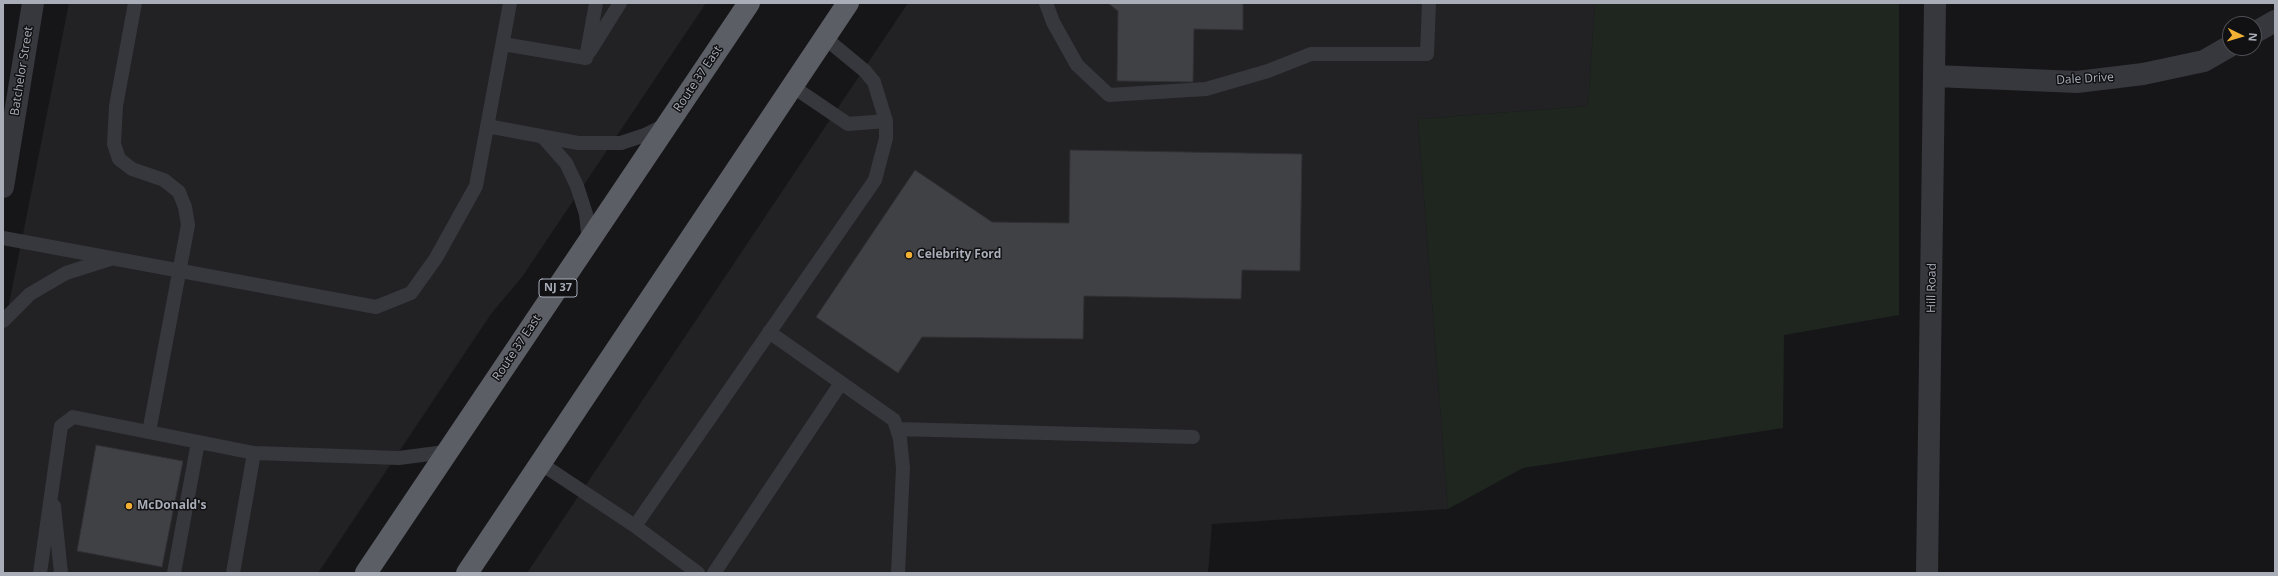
<!DOCTYPE html>
<html>
<head>
<meta charset="utf-8">
<style>
	body { margin:0 }
	#map { position:relative; width:2278px; height:576px; overflow:hidden; background:#161618; font-family:"Open Sans",sans-serif }
	canvas { display:block }
	.frame { position:absolute; inset:0; border:4px solid #a8adb8; pointer-events:none }
	.north { position:absolute; left:2222px; top:16px; width:40px; height:40px; box-sizing:border-box; background:#111113; border:1px solid #4d4f55; border-radius:50%; rotate:95deg; font-size:11px; font-weight:700; line-height:16px; text-align:center; color:#a8adb8 }
	.north::after { content:''; display:block; margin:auto; width:14px; height:18px; background:#f2b134; clip-path:polygon(50% 0,100% 100%,50% 72%,0 100%) }
</style>
</head>
<body>
<div id="map">
<canvas width="2278" height="576"></canvas>
<div class="frame"></div>
<div class="north">N</div>
</div>
<script>
const c = document.querySelector('canvas').getContext('2d');
c.lineJoin = 'round';
function paint(path, color) { c.fillStyle = color; c.fill(path, 'evenodd'); }
const toPath = rows => new Path2D(rows.map(r => 'M' + r).join(''));
function strokePath(path, color, width, dash) { c.strokeStyle = color; c.lineWidth = width; c.lineCap = dash ? 'butt' : 'round'; c.setLineDash(dash || []); c.stroke(path); }
function drawText(font, color, halo, rows, align = 'center') {
  c.font = font + ' "Open Sans",sans-serif'; c.lineWidth = 3; c.setLineDash([]); c.textBaseline = 'middle'; c.strokeStyle = halo; c.fillStyle = color; for (const [text, x, y, turn = 0] of rows) {
    c.save(); c.translate(x, y); c.rotate((+turn || 0) * Math.PI / 180); c.textAlign = isNaN(turn) ? turn : align; if (halo) c.strokeText(text, 0, 0); c.fillText(text, 0, 0); c.restore();
  }
}
const built = toPath([
	[69,3,706,3,522,277,491,314,318,573,3,573,3,334],
	[908,3,1595,3,1588,106,1418,119,1448,509,1212,524,1208,573,527,573]
]);
const green = toPath([
	[1595,3,1899,3,1899,315,1784,335,1783,428,1523,468,1448,509,1418,119,1588,106]
]);
const building = toPath([
	[1108,3,1243,3,1243,30,1194,29,1193,82,1117,81,1118,11,1108,3],
	[1070,150,1302,154,1300,271,1242,270,1241,299,1084,296,1083,339,922,337,898,373,816,317,915,170,992,222,1069,223,1070,150],
	[96,445,183,461,162,567,77,551,96,445]
]);
const service = toPath([
	[135,3,116,106,114,144,119,159,132,169,164,180,179,192,185,207,188,225,149,432],
	[1046,3,1053,22,1077,65,1109,95,1206,89,1268,71,1311,54,1427,54,1429,3],
	[503,44,586,58,596,3],
	[590,51,620,3],
	[792,86,848,124,886,121,874,82,865,71,825,38],
	[487,126,578,143,621,143,645,135,665,125],
	[543,137,566,163,577,186,586,214,589,242],
	[3,238,376,307,411,293,436,258,476,186,510,3],
	[3,321,30,294,66,273,110,259],
	[769,332,894,420,900,439,903,468,898,573],
	[897,429,1193,437],
	[540,463,635,526,875,180,886,138,886,121],
	[54,506,61,573],
	[635,526,698,573],
	[40,573,61,426,73,417,254,453,399,458,445,452],
	[174,573,198,442],
	[233,573,254,453],
	[714,573,841,383]
]);
const minor = toPath([
	[2254,33,2275,21],
	[1935,76,2077,82,2143,74,2204,61,2230,46],
	[1927,573,1935,3]
]);
const tertiary = toPath([
	[3,187,33,3]
]);
const trunk = toPath([
	[366,573,749,3],
	[467,573,848,3]
]);
const markers = [
	[909,255,4,"#f2b134"],
	[129,506,4,"#f2b134"]
];
const shields = [
	[558,288,38]
];
const shieldNames = [
	["NJ 37",558,288]
];
const streetNames = [
	["Batchelor Street",22,71,-81],
	["Route 37 East",698,79,-56],
	["Dale Drive",2085,79,-3],
	["Hill Road",1932,288,-89],
	["Route 37 East",517,348,-56]
];
const poiNames = [
	["Celebrity Ford",917,255],
	["McDonald's",137,506]
];
paint(built, '#222225');
paint(green, '#1e261f');
paint(building, '#404145');
strokePath(building, '#303034', 1);
strokePath(service, '#37383d', 14);
strokePath(minor, '#37383d', 22);
strokePath(tertiary, '#37383d', 22);
strokePath(trunk, '#5b5e65', 22);
for (const [x, y, r, color] of markers) { const dot = new Path2D(); dot.arc(x, y, r, 0, 2 * Math.PI); c.fillStyle = color; c.fill(dot); strokePath(dot, '#111113', 1.5); }
for (const [x, y, w] of shields) { const box = new Path2D(); box.roundRect(x - w / 2, y - 9, w, 18, 3); c.fillStyle = '#111113'; c.fill(box); strokePath(box, '#a8adb8', 1); }
drawText('bold 11px', '#a8adb8', null, shieldNames);
drawText('12px', '#a8adb8', '#111113', streetNames);
drawText('bold 12px', '#a8adb8', '#111113', poiNames, 'left');
</script>
</body>
</html>
